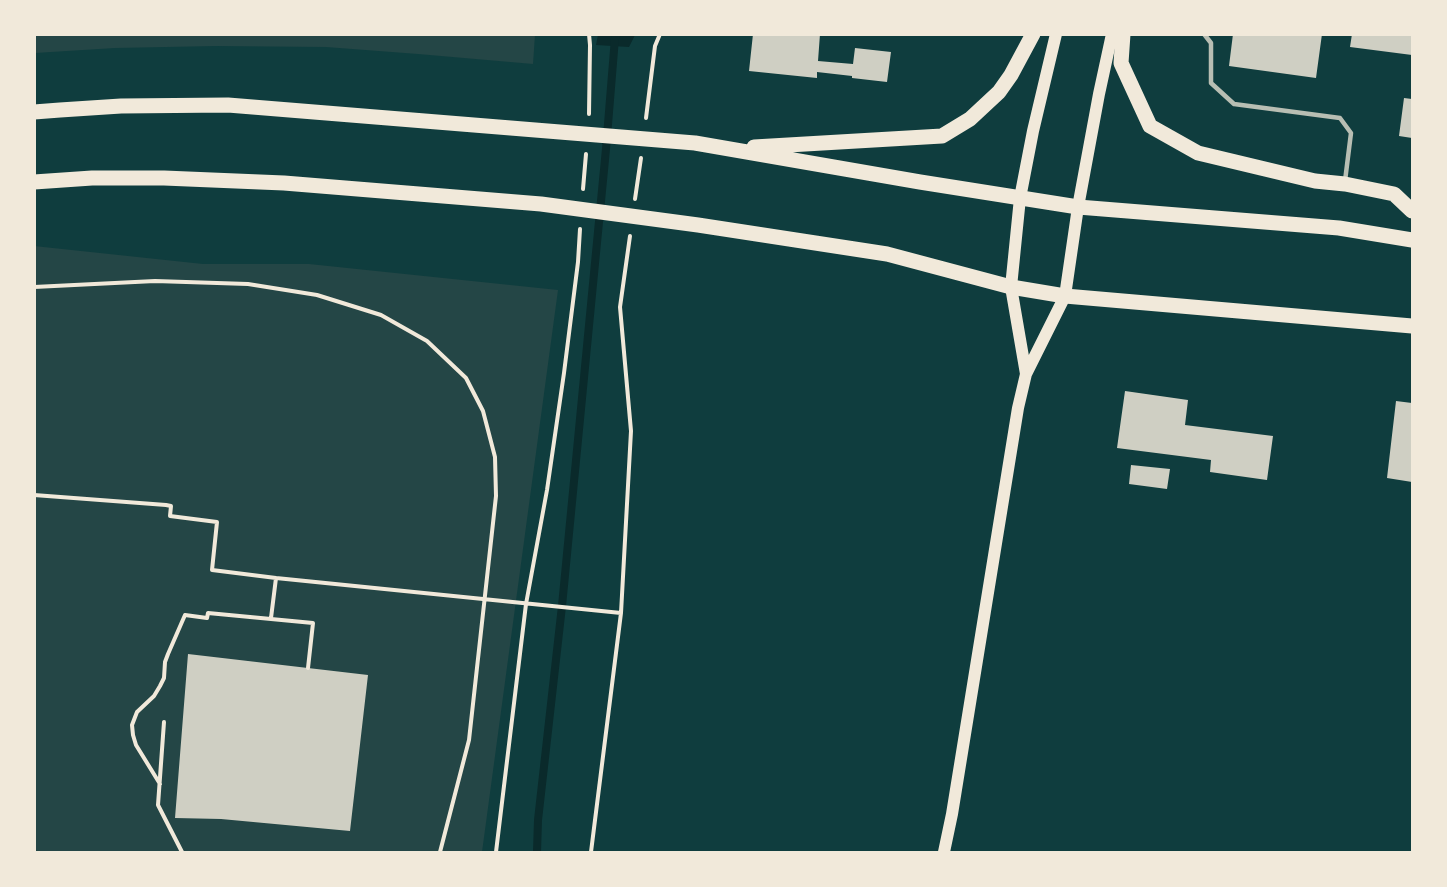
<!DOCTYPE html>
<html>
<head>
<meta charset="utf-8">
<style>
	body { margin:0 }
	#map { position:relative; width:1447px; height:887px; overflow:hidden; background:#0f3d3e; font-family:"DM Sans",sans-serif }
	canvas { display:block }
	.frame { position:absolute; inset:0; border:36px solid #f1e9da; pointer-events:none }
</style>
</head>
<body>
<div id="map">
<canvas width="1447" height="887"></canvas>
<div class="frame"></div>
</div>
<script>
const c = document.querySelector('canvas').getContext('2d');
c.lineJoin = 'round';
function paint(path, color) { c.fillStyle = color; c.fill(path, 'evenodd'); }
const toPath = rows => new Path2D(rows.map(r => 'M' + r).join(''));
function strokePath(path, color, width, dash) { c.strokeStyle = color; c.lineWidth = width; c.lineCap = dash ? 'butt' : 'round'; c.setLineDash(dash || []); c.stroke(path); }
const green = toPath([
	[35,34,535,34,535,35,533,64,418,54,326,47,216,46,115,48,35,53],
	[34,246,203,264,309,264,558,290,482,852,35,852]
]);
const water = toPath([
	[598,35,598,34,635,35,629,47,596,45]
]);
const stream = toPath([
	[537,852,538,820,562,606,606,149,615,38,617,34]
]);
const building = toPath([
	[753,34,820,34,818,61,853,64,855,48,891,52,887,82,852,78,852,76,817,72,817,78,749,71],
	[1233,34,1322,34,1316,78,1229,66],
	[1352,34,1412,34,1412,55,1350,47],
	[1404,98,1412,99,1412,138,1399,136],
	[1125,391,1188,400,1185,425,1273,436,1267,480,1210,472,1211,460,1117,448],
	[1396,401,1412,403,1412,482,1387,478],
	[1131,465,1170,469,1167,489,1129,484],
	[188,654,368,675,350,831,221,819,175,818]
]);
const path = toPath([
	[589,34,590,45,589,114],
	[646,118,655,46,660,34],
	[583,189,586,154],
	[635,199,641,158],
	[34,287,155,281,248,284,317,295,381,315,427,341,466,378,483,411,495,457,496,496,469,740,440,852],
	[34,495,166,505,171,506,170,516,217,522,212,570,276,578,621,613],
	[271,618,276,578],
	[164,722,158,805,182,852],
	[160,784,136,745,133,735,132,725,137,712,154,696,160,686,164,678,165,662,168,654,185,615,207,618,208,613,313,623,308,668],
	[496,852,526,604,547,490,564,373,578,262,580,229],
	[591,852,621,613,631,431,620,307,630,236]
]);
const service = toPath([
	[1204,34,1211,43,1211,83,1234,104,1340,118,1351,133,1345,181]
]);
const secondary = toPath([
	[1026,374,1011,287,1020,198,1033,131,1056,34],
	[944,852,952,814,1018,408,1026,374,1065,296,1078,207,1099,94,1112,34]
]);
const primary = toPath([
	[1123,34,1121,63,1150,126,1198,153,1315,181,1345,184,1394,194,1412,211],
	[34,112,60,110,121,106,228,105,695,143,920,182,1078,207,1339,228,1412,240],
	[754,147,942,136,970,119,999,92,1011,75,1033,34],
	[34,182,92,178,164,178,284,183,541,204,698,225,887,254,1011,287,1065,296,1412,326]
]);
paint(green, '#244646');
paint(water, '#0a2a2b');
strokePath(stream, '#0a2a2b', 8);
paint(building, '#cfcfc3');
strokePath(path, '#f1e9da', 4);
strokePath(service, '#b8beb3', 4.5);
strokePath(secondary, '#f1e9da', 12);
strokePath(primary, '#f1e9da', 15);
</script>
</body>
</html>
